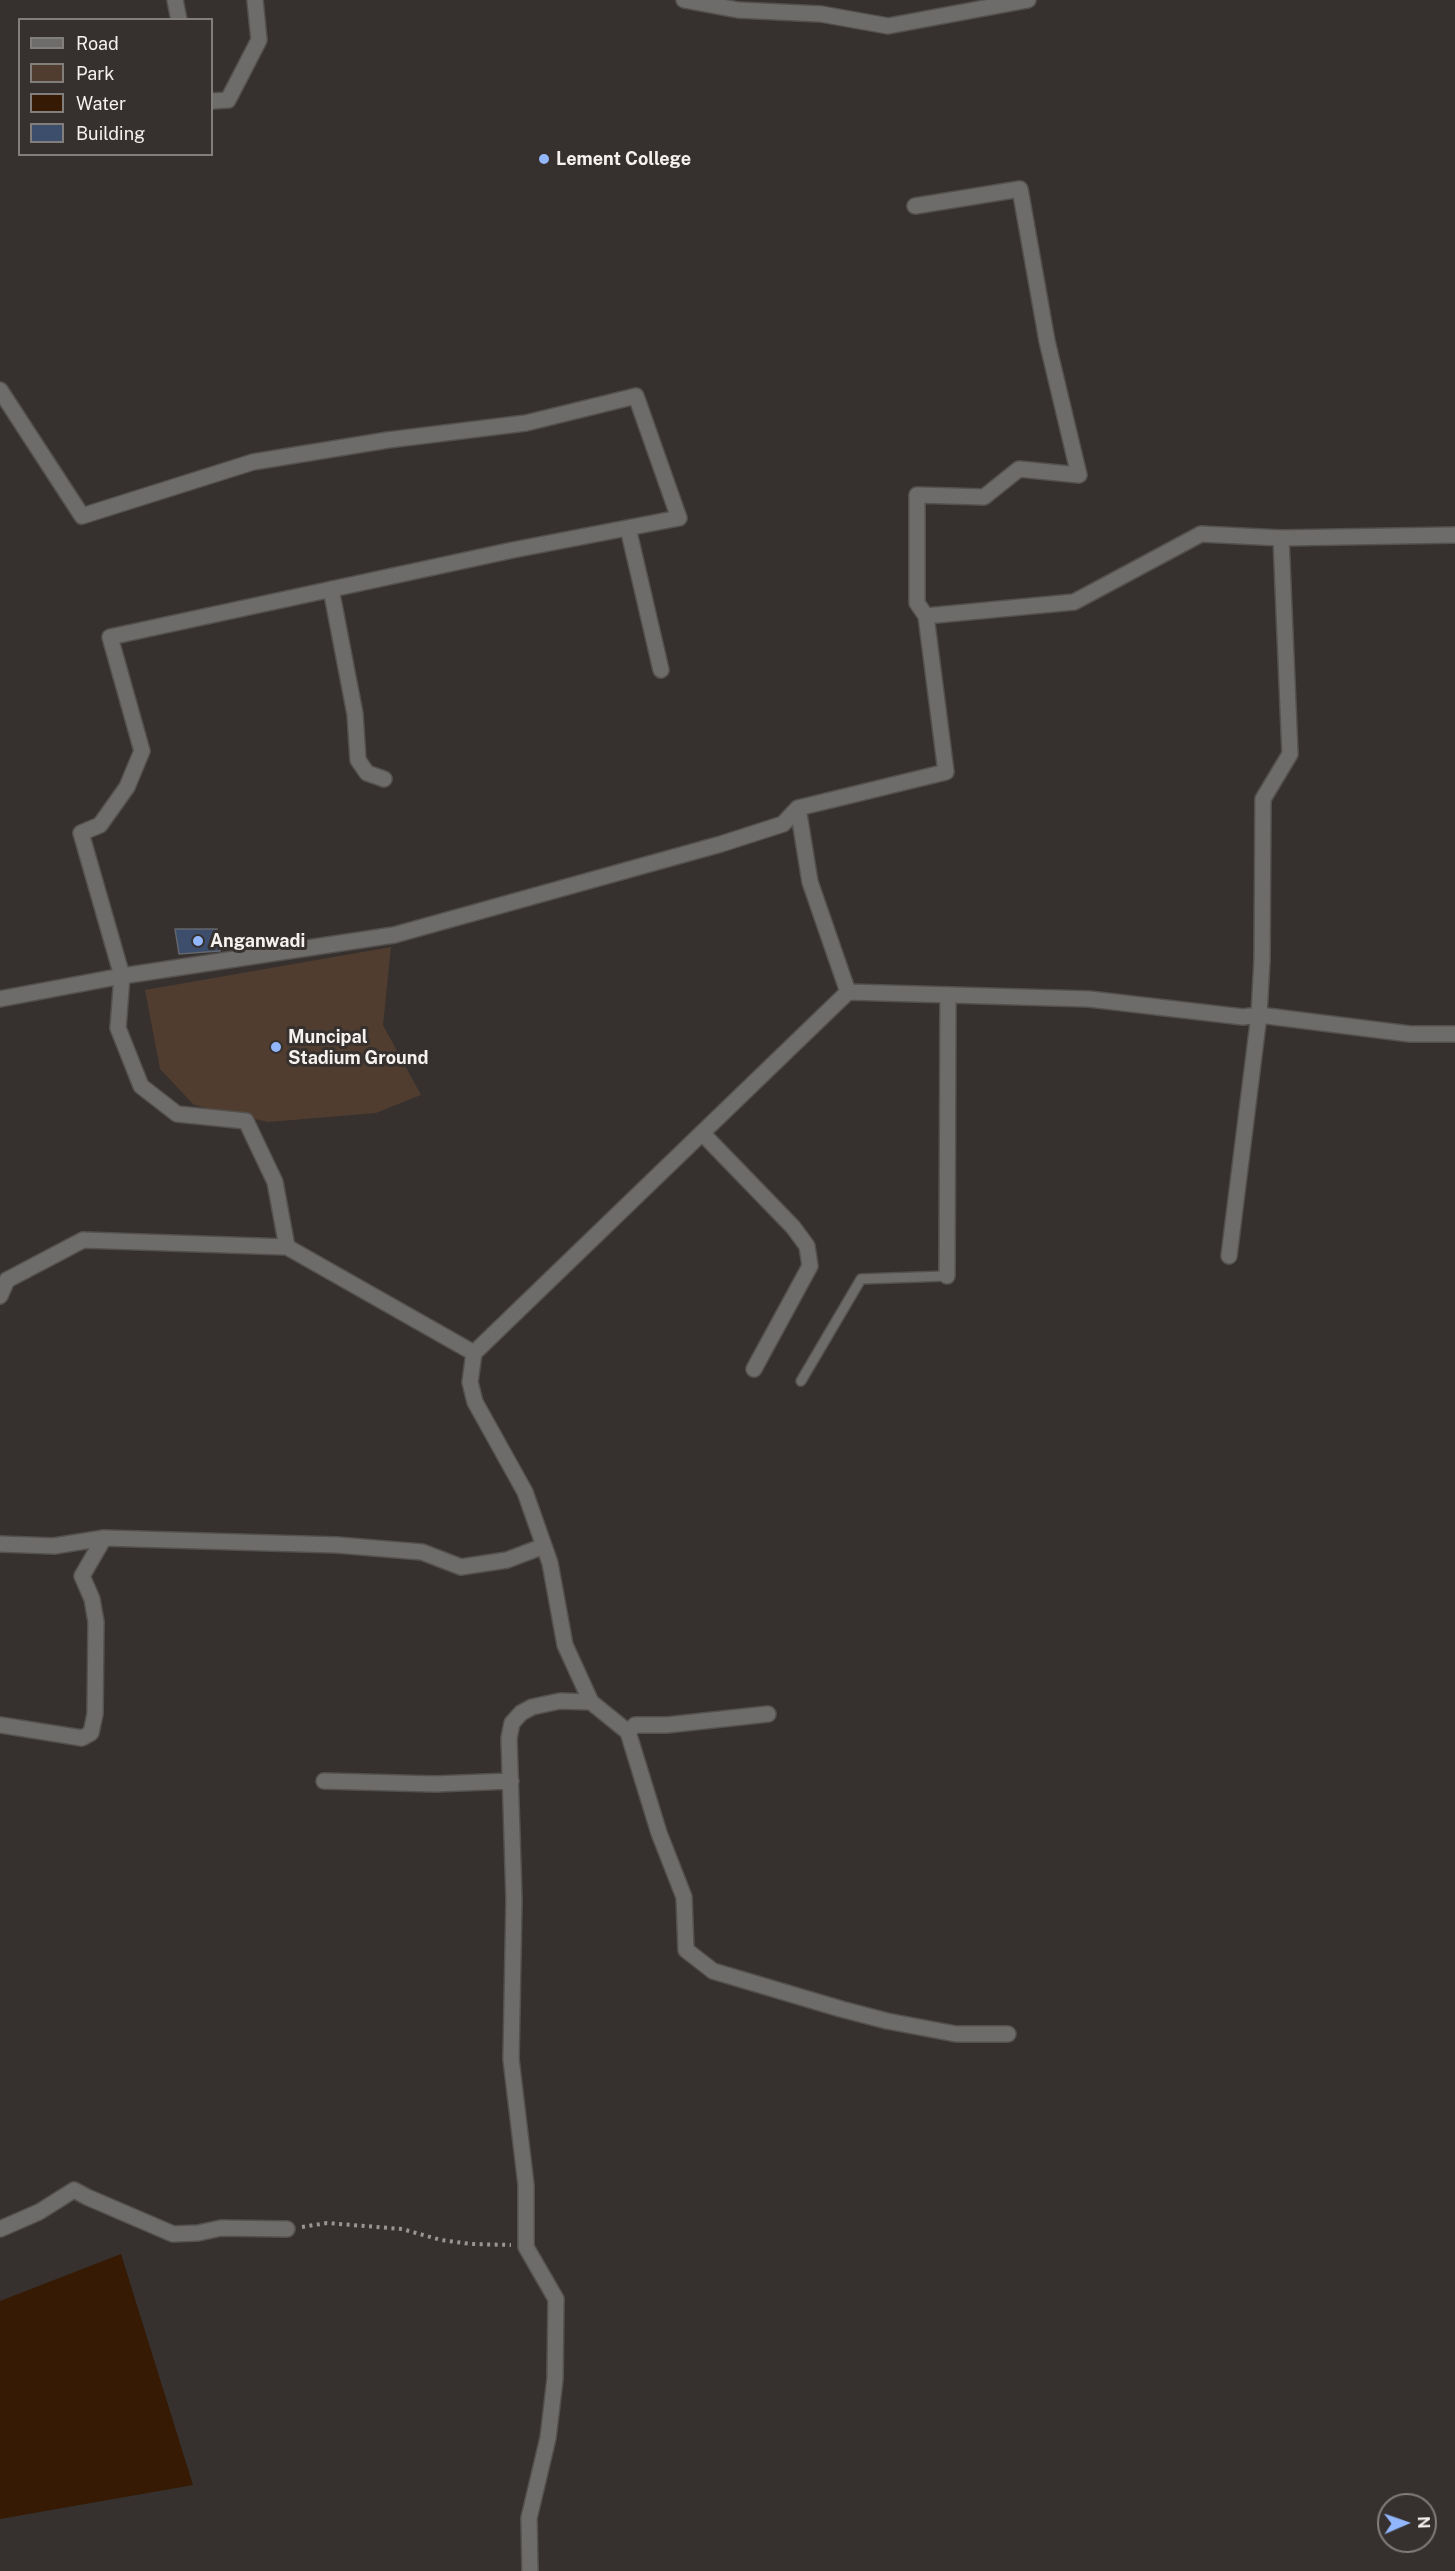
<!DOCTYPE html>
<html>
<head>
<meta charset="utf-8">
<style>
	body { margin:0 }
	#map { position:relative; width:1455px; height:2571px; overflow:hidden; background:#36312e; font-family:"Public Sans",sans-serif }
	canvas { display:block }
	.legend { position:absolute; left:18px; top:18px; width:195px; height:138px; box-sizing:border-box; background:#36312e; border:2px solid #827e7b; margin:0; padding:8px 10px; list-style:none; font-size:18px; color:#f4f1ee }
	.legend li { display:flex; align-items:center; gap:12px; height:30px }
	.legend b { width:30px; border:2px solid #827e7b }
	.north { position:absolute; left:1377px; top:2493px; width:60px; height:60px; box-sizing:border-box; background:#36312e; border:2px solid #827e7b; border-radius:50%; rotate:88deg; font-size:16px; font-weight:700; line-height:24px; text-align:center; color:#f4f1ee }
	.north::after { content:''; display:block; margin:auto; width:21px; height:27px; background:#92b7fd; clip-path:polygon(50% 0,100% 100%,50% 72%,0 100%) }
</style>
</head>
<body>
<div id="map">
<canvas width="1455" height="2571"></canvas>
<ul class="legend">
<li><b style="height:8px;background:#6e6c6a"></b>Road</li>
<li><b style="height:16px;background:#503d2f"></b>Park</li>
<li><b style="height:16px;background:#361a04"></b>Water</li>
<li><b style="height:16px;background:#3d4d6c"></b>Building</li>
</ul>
<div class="north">N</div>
</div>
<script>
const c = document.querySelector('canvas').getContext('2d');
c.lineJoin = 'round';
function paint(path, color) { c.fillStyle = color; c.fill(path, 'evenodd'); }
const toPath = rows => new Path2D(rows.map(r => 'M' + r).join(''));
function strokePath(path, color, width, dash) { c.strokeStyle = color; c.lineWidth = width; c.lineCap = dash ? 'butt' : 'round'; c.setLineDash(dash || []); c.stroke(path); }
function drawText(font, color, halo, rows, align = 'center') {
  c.font = font + ' "Public Sans",sans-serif'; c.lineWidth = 6; c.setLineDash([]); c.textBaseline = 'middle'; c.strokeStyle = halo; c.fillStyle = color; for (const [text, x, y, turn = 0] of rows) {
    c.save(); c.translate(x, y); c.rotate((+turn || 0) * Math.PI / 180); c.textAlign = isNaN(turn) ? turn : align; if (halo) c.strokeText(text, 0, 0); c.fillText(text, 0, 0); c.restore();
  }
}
const green = toPath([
	[391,947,383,1025,421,1095,376,1113,268,1122,194,1105,160,1069,145,990]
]);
const water = toPath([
	[121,2254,193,2485,0,2519,0,2301]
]);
const building = toPath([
	[175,929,217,929,220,951,179,954,175,929]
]);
const path = toPath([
	[302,2227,327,2223,402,2229,441,2240,471,2244,511,2245]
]);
const lane = toPath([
	[801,1381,861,1279,947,1276]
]);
const street = toPath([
	[175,0,179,20],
	[684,0,738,10,821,14,888,26,1028,0],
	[212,101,228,100,259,40,255,0],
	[915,206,1020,189,1047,341,1079,475,1019,469,984,497,917,495,917,603,926,616],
	[0,390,82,516,253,462,388,440,526,423,636,396,679,518,513,550,110,637,142,751,127,787,100,825,81,833,122,976,0,999],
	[628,528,661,670],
	[331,589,355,714,358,760,367,773,384,779],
	[798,808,810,882,848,992],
	[702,1133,793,1227,807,1246,810,1266,754,1369],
	[287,1247,275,1182,246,1121,177,1114,141,1086,118,1028,122,976,394,935,721,844,783,824,798,808,946,772,926,616,1074,602,1201,534,1281,538],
	[1229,1256,1259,1015,1410,1034,1455,1034],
	[947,1276,948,995],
	[0,1296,7,1280,83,1240,287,1247,474,1353,848,992,1089,999,1243,1017,1259,1015,1262,960,1263,799,1290,754,1281,538,1455,535],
	[474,1353,470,1382,475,1402,525,1492,550,1563,565,1645,591,1702,560,1701,532,1707,521,1713,512,1723,509,1738,514,1900,511,2059,526,2185,526,2247,556,2299,555,2379,548,2438,529,2518,530,2571],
	[0,1544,54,1546,104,1538,337,1545,422,1552,461,1567,507,1560,544,1546],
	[591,1702,628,1732,659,1833,684,1897,686,1950,713,1971,841,2009,887,2021,956,2034,1008,2034],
	[0,1725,82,1738,91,1733,95,1714,96,1622,92,1599,82,1576,104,1538],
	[628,1732,635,1725,667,1725,768,1714],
	[324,1781,435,1784,511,1781],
	[0,2229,39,2212,74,2190,87,2197,173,2234,198,2233,221,2228,287,2229]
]);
const markers = [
	[544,159,6,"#92b7fd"],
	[198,941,6,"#92b7fd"],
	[276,1047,6,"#92b7fd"]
];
const poiNames = [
	["Lement College",556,159],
	["Anganwadi",210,941],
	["Muncipal",288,1037],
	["Stadium Ground",288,1058]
];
paint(green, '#503d2f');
paint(water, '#361a04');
paint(building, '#3d4d6c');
strokePath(building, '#63666b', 1.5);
strokePath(lane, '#54504d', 12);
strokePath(street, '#54504d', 18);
strokePath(path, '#999592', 4, [3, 4.5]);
strokePath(lane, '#6e6c6a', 9);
strokePath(street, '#6e6c6a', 15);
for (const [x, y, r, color] of markers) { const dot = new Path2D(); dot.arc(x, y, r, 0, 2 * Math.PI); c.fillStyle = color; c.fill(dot); strokePath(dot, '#36312e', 2); }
drawText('bold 18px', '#f4f1ee', '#36312e', poiNames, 'left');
</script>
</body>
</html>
